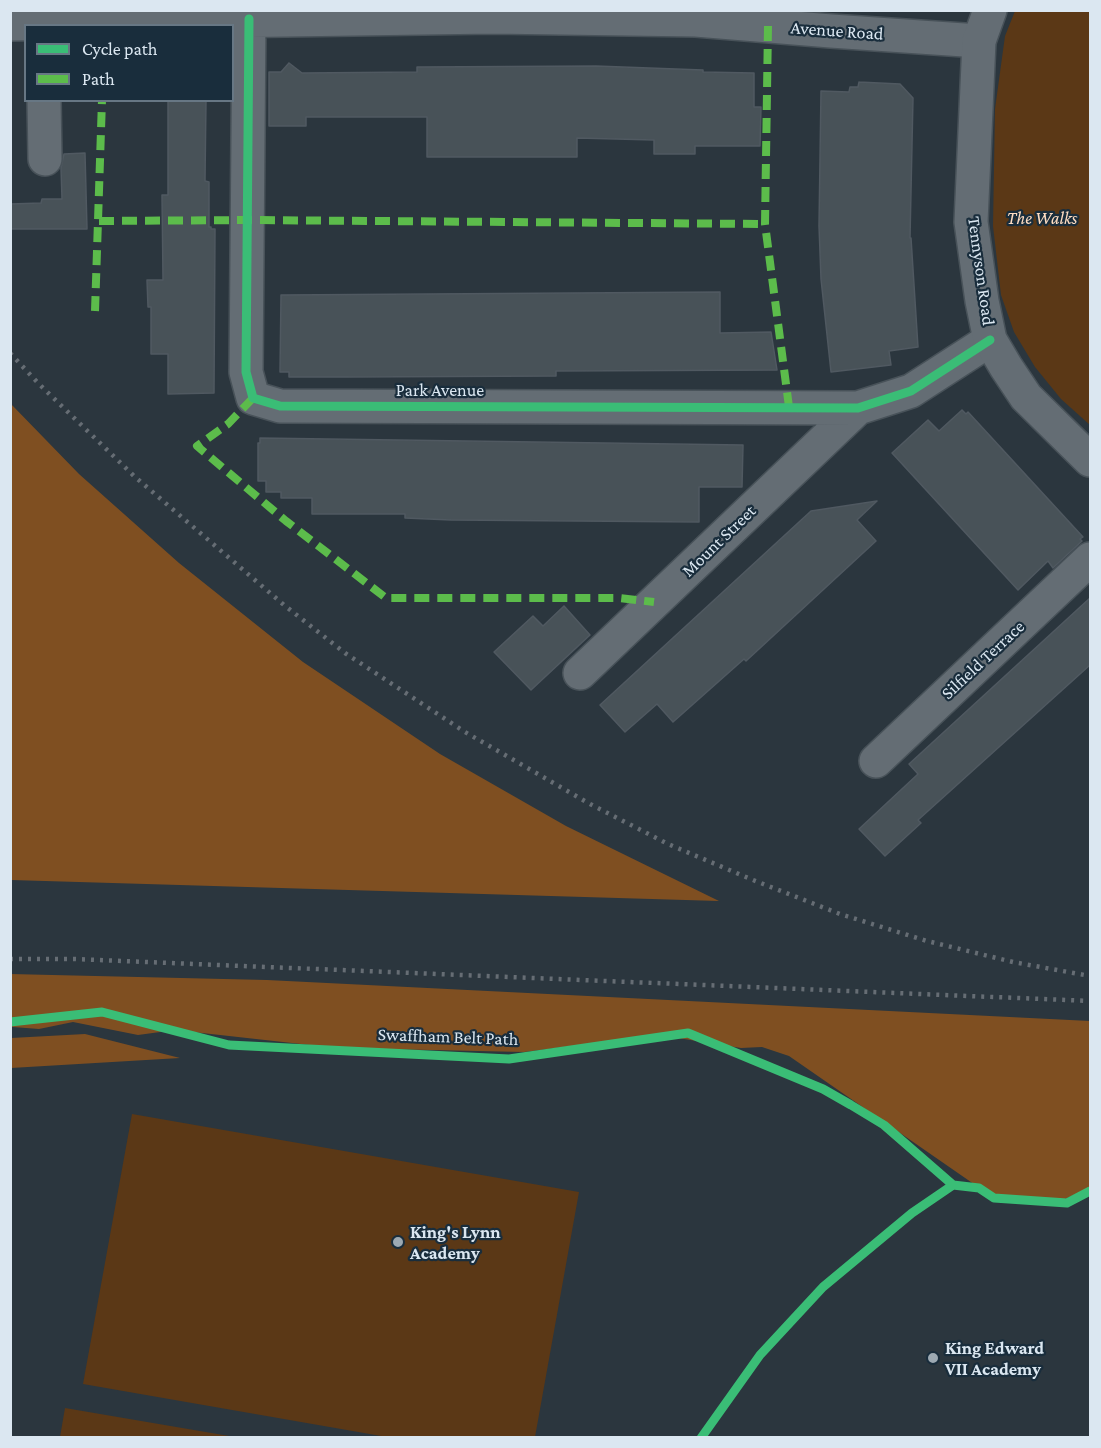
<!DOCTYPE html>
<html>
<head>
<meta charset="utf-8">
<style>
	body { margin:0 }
	#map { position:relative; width:1101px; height:1448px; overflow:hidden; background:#2b363e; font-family:"Crimson Pro",serif }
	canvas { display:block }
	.frame { position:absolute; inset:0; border:12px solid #dbe7f1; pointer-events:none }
	.legend { position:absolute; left:24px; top:24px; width:210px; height:78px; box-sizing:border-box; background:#192d3c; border:2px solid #677784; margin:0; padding:8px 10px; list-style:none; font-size:18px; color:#dbe7f1 }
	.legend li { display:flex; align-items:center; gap:12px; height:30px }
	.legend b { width:30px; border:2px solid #677784 }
</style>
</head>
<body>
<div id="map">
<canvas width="1101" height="1448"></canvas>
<div class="frame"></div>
<ul class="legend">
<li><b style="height:8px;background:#3abd76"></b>Cycle path</li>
<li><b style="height:8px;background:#5cbc4b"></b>Path</li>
</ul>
</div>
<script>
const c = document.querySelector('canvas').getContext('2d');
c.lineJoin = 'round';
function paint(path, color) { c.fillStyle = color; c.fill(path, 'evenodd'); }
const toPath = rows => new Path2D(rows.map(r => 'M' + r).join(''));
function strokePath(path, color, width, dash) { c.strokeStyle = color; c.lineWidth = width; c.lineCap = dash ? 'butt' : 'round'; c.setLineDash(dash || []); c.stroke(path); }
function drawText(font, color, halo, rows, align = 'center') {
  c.font = font + ' "Crimson Pro",serif'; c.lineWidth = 4.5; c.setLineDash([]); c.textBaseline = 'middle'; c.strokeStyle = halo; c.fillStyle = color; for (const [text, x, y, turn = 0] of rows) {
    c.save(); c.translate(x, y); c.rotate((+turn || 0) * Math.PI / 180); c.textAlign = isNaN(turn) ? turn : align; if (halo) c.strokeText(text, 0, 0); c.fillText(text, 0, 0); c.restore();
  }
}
const green = toPath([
	[1015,11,1090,11,1090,425,1061,399,1035,367,1014,332,1001,295,993,226,995,109,1005,36],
	[132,1114,579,1192,535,1437,387,1437,83,1384],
	[65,1408,235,1437,60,1437]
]);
const forest = toPath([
	[11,404,79,474,179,563,303,662,440,754,566,826,719,901,11,880],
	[10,974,267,980,1090,1021,1090,1188,1058,1202,994,1198,789,1056,762,1047,741,1048,659,1035,524,1052,337,1048,175,1030,138,1035,73,1022,39,1029,13,1027,10,1026],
	[85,1034,180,1058,11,1068,11,1038]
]);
const building = toPath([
	[289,63,302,73,417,72,417,67,596,66,703,70,703,72,754,73,754,107,761,107,760,146,695,146,695,154,654,154,654,140,577,138,577,157,427,157,427,117,306,117,306,126,269,126,269,72,281,72,289,63],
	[859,82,900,84,913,98,910,238,911,238,918,347,889,351,891,365,831,372,821,279,819,226,821,91,849,92,850,87,858,87,859,82],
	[168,100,206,100,205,181,209,182,209,227,211,227,211,229,215,229,214,393,168,394,168,354,151,354,151,307,148,307,147,280,163,280,162,195,168,195,168,100],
	[85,153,87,229,10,229,10,204,41,203,42,199,62,199,61,168,64,154,85,153],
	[720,292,720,333,771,332,777,370,556,371,556,376,348,377,289,377,289,372,280,372,281,295,720,292],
	[962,410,966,414,968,412,1083,537,1080,539,1082,541,1053,568,1048,561,1018,590,892,453,928,420,939,431,962,410],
	[260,438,743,445,742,487,699,487,699,522,451,520,405,518,405,514,312,514,312,498,281,498,281,492,266,492,266,481,258,481,258,443,260,443,260,438],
	[877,501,857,520,876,541,746,661,744,659,673,722,657,704,625,732,600,705,811,511,877,501],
	[1090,598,1090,665,918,820,921,823,885,856,859,829,918,774,909,764,1090,598],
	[564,606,590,635,531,690,494,652,533,616,543,626,564,606]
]);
const street = toPath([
	[249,19,246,372,253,398,280,406,858,408,911,391,990,340],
	[10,24,493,17,696,20,831,31,979,41],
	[44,100,45,159],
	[580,673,858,408],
	[876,761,1090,559]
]);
const secondary = toPath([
	[990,10,979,41,971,222,982,301,990,340,1006,367,1026,397,1090,460]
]);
const rail = toPath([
	[10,353,38,383,134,476,284,605,345,653,465,732,590,804,668,844,753,880,840,914,927,941,1013,962,1090,976],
	[10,959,74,959,1090,1001]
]);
const quiet = toPath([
	[104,26,104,24],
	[768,26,765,224,789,407],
	[99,221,248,220,765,224],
	[95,311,102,100],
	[253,398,228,424,197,446,286,521,386,598,619,598,654,602]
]);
const cycleway = toPath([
	[249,19,246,372,253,398,280,406,858,408,911,391,990,340],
	[10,1022,102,1012,229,1045,509,1059,688,1033,823,1089,851,1105,884,1125,953,1185],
	[701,1438,760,1355,823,1287,912,1213,953,1185,979,1188,994,1198,1067,1203,1090,1191]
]);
const markers = [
	[398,1242,6,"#9da9b2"],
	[933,1358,6,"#9da9b2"]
];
const streetNames = [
	["Avenue Road",837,31,4],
	["Tennyson Road",981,271,82],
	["Park Avenue",440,390],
	["Mount Street",719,541,-44],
	["Silfield Terrace",983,660,-43],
	["Swaffham Belt Path",448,1037,2]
];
const parkNames = [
	["The Walks",1042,218]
];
const poiNames = [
	["King's Lynn",410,1232],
	["Academy",410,1253],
	["King Edward",945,1348],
	["VII Academy",945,1369]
];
paint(green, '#5b3816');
paint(forest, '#7f4f21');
paint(building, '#485258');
strokePath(building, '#505961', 1.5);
strokePath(street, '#485259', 36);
strokePath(secondary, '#485259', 36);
strokePath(street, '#646d74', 33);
strokePath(secondary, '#646d74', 33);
strokePath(rail, '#666d74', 4.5, [3, 6]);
strokePath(quiet, '#5cbc4b', 8, [15, 8]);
strokePath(cycleway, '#3abd76', 9);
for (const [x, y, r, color] of markers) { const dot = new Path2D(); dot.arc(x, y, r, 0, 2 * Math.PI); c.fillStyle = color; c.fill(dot); strokePath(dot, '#192d3c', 2); }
drawText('18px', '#dbe7f1', '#192d3c', streetNames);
drawText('italic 18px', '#ffddc2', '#192d3c', parkNames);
drawText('bold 18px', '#dbe7f1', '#192d3c', poiNames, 'left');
</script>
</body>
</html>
